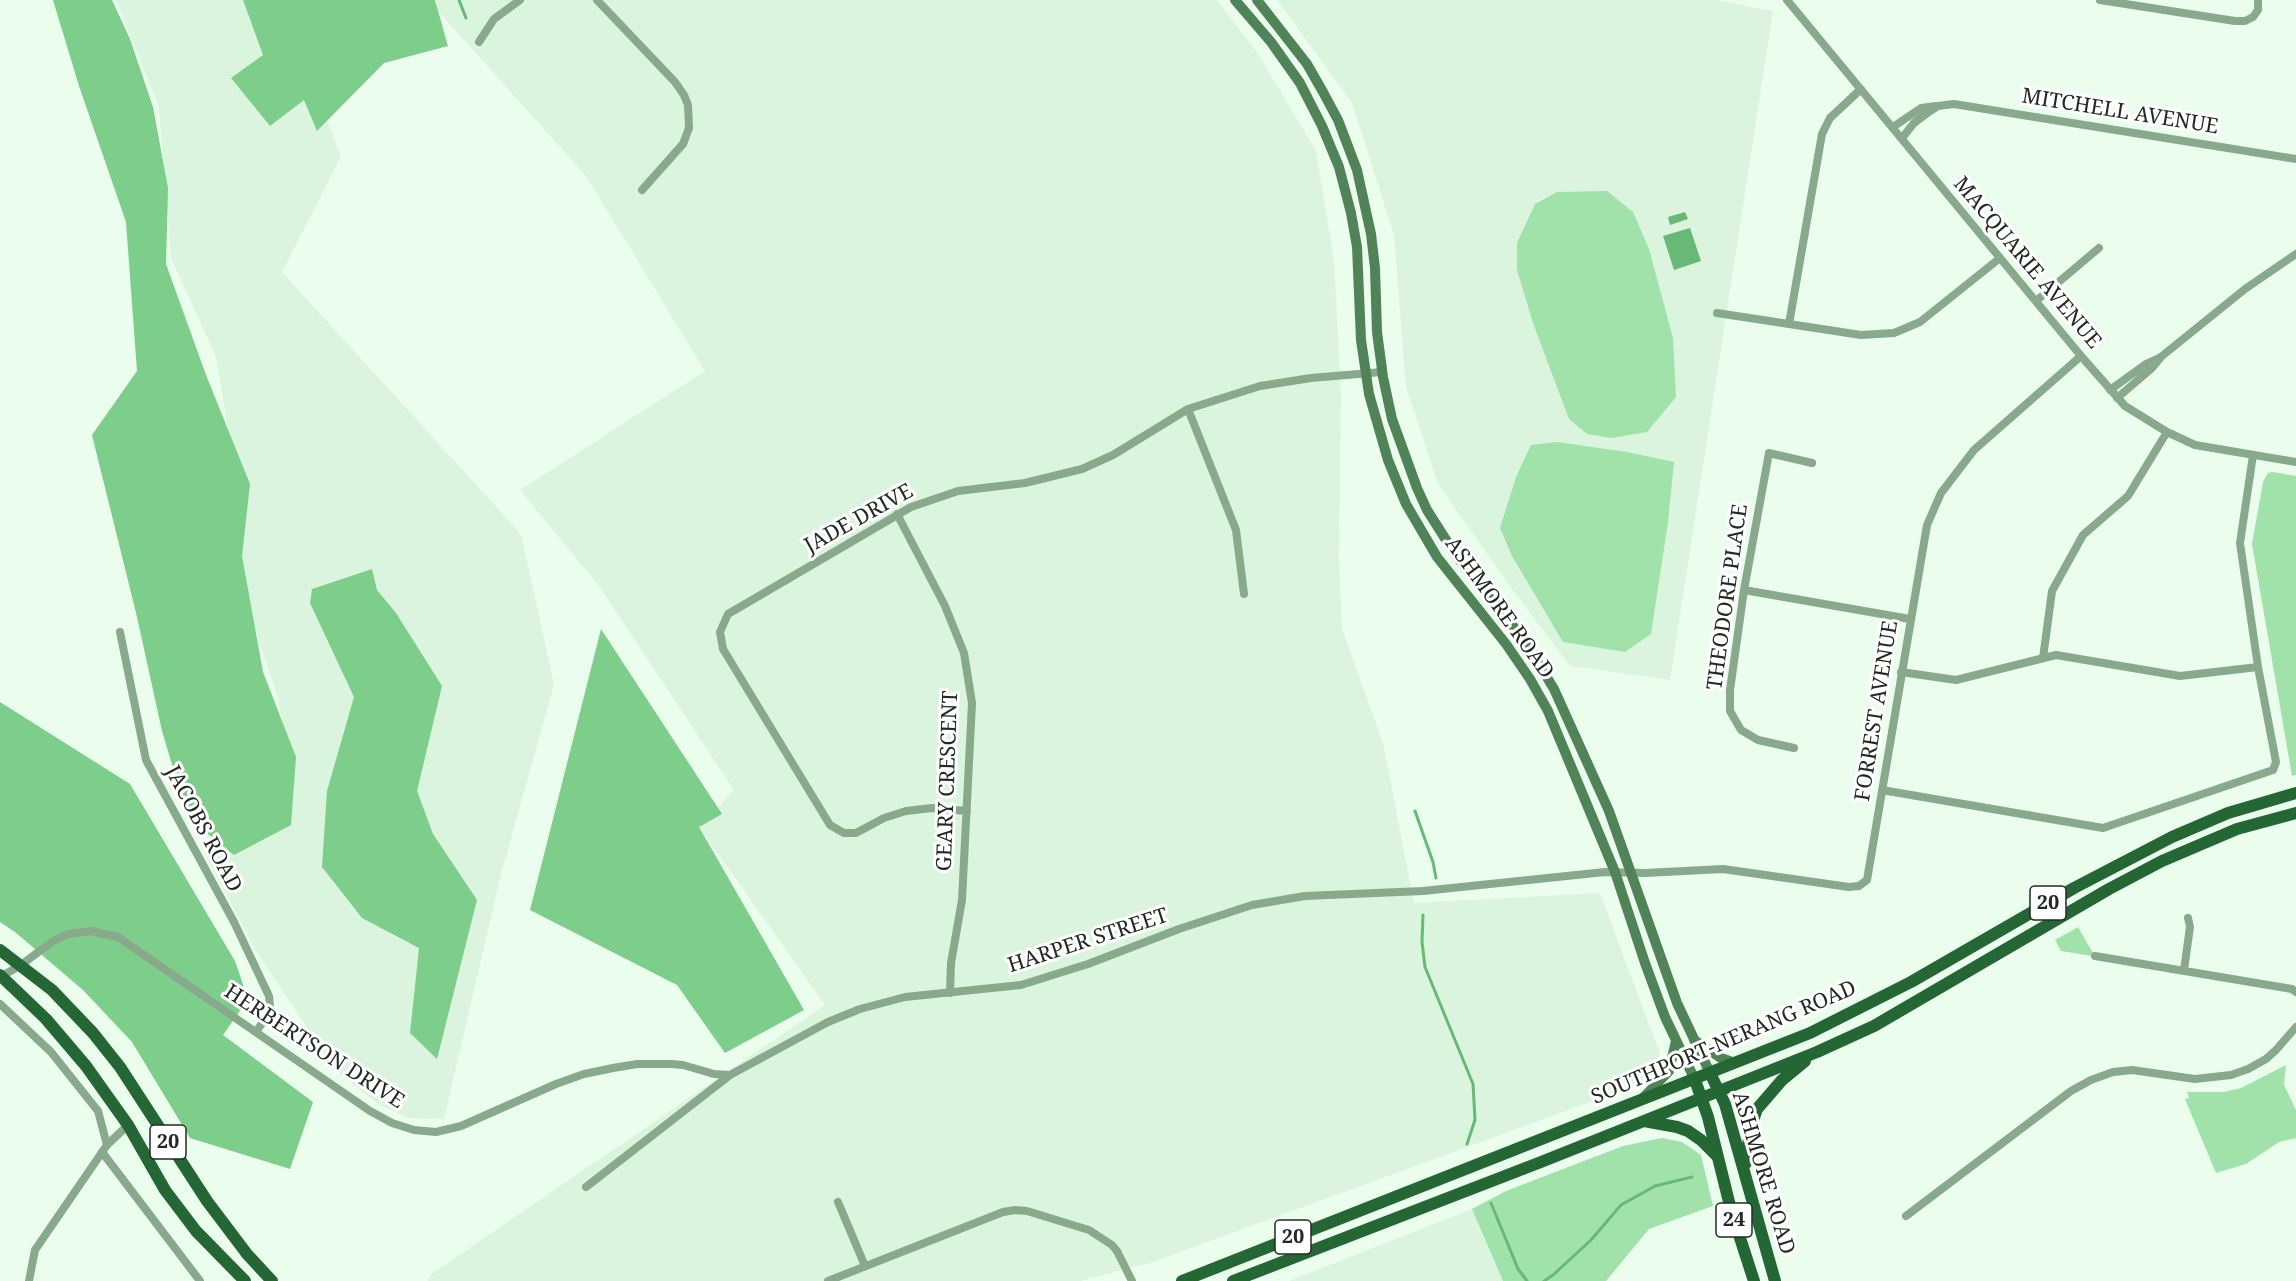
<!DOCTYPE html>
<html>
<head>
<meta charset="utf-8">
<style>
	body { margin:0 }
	canvas { display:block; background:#ebfded }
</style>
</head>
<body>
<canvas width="2296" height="1281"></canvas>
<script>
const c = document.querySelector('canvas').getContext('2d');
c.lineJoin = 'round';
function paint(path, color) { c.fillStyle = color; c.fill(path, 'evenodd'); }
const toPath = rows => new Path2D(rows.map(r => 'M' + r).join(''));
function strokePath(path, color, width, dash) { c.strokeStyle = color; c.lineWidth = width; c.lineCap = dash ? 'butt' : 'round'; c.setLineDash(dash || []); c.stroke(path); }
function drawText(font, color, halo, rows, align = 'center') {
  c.font = font + ' "Noto Serif",serif'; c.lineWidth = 6; c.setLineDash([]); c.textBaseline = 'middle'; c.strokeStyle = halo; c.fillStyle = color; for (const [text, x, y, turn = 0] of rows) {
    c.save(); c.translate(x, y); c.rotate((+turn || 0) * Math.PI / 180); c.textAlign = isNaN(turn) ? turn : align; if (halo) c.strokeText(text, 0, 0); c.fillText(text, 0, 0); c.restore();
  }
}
const built = toPath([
	[116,0,280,0,341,156,282,272,521,534,554,685,501,874,444,1119,408,1118,378,1104,335,1070,256,951,205,854,285,818,289,764,278,698,235,568,238,489,216,357,171,258,159,107],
	[437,0,1217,0,1259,55,1316,151,1334,260,1341,392,1339,557,1342,629,1383,743,1414,903,1600,893,1660,1054,1642,1083,1150,1263,1080,1281,428,1281,430,1275,825,1005,699,827,734,790,599,586,520,490,705,371,586,176,438,11],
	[1277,0,1716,0,1773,11,1670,680,1570,666,1509,585,1438,484,1406,387,1394,235,1352,103],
	[1472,1209,1503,1281,1289,1281]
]);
const green = toPath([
	[1607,191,1633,212,1649,249,1673,338,1676,397,1647,432,1611,438,1587,434,1569,419,1533,323,1517,270,1517,243,1535,204,1557,192],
	[1557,442,1627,452,1674,462,1668,522,1651,634,1625,652,1563,642,1512,556,1500,528,1516,477,1531,445],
	[2273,472,2296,476,2296,775,2292,776,2252,544,2263,482,2268,473],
	[2078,927,2093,953,2092,956,2061,951,2055,940],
	[2286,1065,2284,1085,2296,1110,2296,1138,2279,1142,2246,1164,2216,1173,2185,1099,2189,1098,2187,1092,2224,1092,2241,1088],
	[1662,1138,1682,1142,1701,1155,1713,1206,1649,1229,1606,1281,1503,1281,1472,1209,1506,1191,1623,1146]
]);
const forest = toPath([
	[53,0,112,0,130,39,153,107,168,188,166,264,206,375,250,484,242,556,263,672,296,757,291,825,234,855,188,818,162,731,137,617,92,435,137,371,126,222,79,86],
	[243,0,435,0,448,46,384,63,317,131,304,100,270,126,231,78,263,55],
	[372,569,377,590,396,613,442,686,417,791,433,834,477,900,437,1059,410,1033,419,948,362,918,322,867,327,791,354,697,310,603,312,589],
	[601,629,722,814,699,827,804,1010,725,1053,677,985,530,910],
	[0,702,130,784,235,961,248,999,223,1035,313,1102,290,1169,190,1138,132,1042,83,990,15,932,0,922]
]);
const water = toPath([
	[1685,212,1688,219,1670,225,1668,217],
	[1690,228,1701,261,1674,270,1663,236]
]);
const stream = toPath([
	[459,0,466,18],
	[1415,811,1433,862,1436,878],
	[1423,915,1422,942,1425,967,1473,1084,1475,1120,1467,1144],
	[1491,1203,1518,1269,1527,1281],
	[1544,1281,1553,1275,1591,1240,1621,1205,1655,1186,1692,1177]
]);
const minor = toPath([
	[597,0,675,82,684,95,688,105,689,128,683,144,642,190],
	[1787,0,2081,356,2125,406,2167,432,2195,445,2296,462],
	[2100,0,2235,21,2245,21,2253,17,2258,10,2258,0],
	[479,42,494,19,520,0],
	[1893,127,1921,108,1936,106],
	[1902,138,1914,123,1930,111,1938,106,1954,104,2296,159],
	[2036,301,2099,248],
	[1717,313,1861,335,1894,333,1920,322,2000,258],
	[1789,324,1822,134,1830,118,1861,89],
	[2110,390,2146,364,2161,357],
	[2117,398,2152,368,2162,356,2245,289,2296,254],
	[1188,409,1236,530,1244,594],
	[897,514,945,606,964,653,972,703,962,900,951,963,950,993],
	[1744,590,1910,619],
	[120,632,146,760,234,922,269,996,270,1006,269,1013,256,1032],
	[2043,658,2052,591,2083,535,2128,496,2167,432],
	[1901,672,1956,680,2056,655,2180,676,2258,667],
	[1794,748,1758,740,1741,730,1730,711,1730,690,1744,590,1769,453,1812,463],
	[1882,790,2103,828,2273,770,2276,762,2258,667,2240,543,2253,455],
	[967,811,932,808,906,811,884,818,856,833,844,833,830,825,723,649,720,632,728,614,911,507,958,491,1025,483,1082,469,1113,455,1188,409,1260,386,1311,378,1382,372],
	[2095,956,2292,989,2296,992],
	[2184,970,2190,927,2188,918],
	[0,977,21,965,53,941,68,934,91,931,118,937,370,1111,392,1123,414,1130,436,1132,461,1126,556,1084,584,1074,613,1068,637,1064,671,1064,683,1065,714,1074,730,1075],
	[0,1004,51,1052,98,1111,107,1145],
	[102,1152,200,1281],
	[586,1187,730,1075,828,1022,860,1009,905,997,1021,985,1088,964,1179,929,1252,905,1305,896,1423,891,1605,872,1645,873,1723,869,1849,887,1859,886,1867,880,1927,525,1941,493,1974,450,2081,356],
	[838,1202,865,1266],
	[1906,1216,2071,1091,2091,1080,2113,1072,2132,1070,2195,1079,2231,1075,2248,1069,2266,1059,2276,1050,2296,1027],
	[29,1281,35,1250,107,1145,128,1125],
	[828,1281,1003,1212,1015,1210,1027,1211,1089,1230,1112,1245,1117,1251,1132,1281]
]);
const secondary = toPath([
	[1235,0,1271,42,1300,83,1322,126,1339,167,1351,213,1357,247,1361,340,1369,394,1388,460,1406,504,1437,557,1506,644,1530,679,1548,711,1615,872,1645,963,1665,1017,1695,1080],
	[1257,0,1307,64,1323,92,1338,120,1357,170,1371,234,1375,268,1377,332,1383,377,1392,419,1417,488,1427,510,1455,554,1472,577,1523,638,1554,689,1609,811,1677,1003,1710,1073],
	[1694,1040,1721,1058,1735,1063],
	[1643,1098,1669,1071,1676,1041]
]);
const primary = toPath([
	[0,950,52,990,93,1033,120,1067,207,1201,247,1254,272,1281],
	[0,975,46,1019,86,1066,128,1125,165,1190,196,1231,245,1281],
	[1710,1073,1725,1104,1775,1281],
	[1695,1080,1708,1117,1731,1210,1754,1281],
	[1644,1121,1677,1127,1688,1131,1701,1140,1717,1156],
	[1746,1163,1750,1129,1757,1109,1782,1080,1805,1061],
	[1182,1281,1810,1033,1911,982,2074,888,2172,837,2228,813,2296,793],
	[1233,1281,1541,1162,1817,1052,1874,1026,2109,889,2162,861,2237,829,2296,813]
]);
const shields = [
	[2048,903,36],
	[168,1142,36],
	[1734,1220,36],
	[1293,1237,36]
];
const shieldNames = [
	["20",2048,903],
	["20",168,1142],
	["24",1734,1220],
	["20",1293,1237]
];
const streetNames = [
	["MITCHELL AVENUE",2120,112,9],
	["MACQUARIE AVENUE",2027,263,50],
	["JADE DRIVE",859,519,-29],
	["THEODORE PLACE",1728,597,-82],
	["ASHMORE ROAD",1499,608,54],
	["FORREST AVENUE",1877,711,-81],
	["GEARY CRESCENT",948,781,-88],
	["JACOBS ROAD",203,829,62],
	["HARPER STREET",1088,941,-18],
	["SOUTHPORT-NERANG ROAD",1724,1043,-23],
	["HERBERTSON DRIVE",314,1047,33],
	["ASHMORE ROAD",1763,1173,73]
];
paint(built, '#dbf4de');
paint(green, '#a0e2aa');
paint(forest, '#7dce8a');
paint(water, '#68b976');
strokePath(stream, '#68b976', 3);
strokePath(minor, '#88a98c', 8);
strokePath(secondary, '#518359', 10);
strokePath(primary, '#246734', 12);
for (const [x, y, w] of shields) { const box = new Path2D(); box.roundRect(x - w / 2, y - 17, w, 34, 4.5); c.fillStyle = '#fff'; c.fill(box); strokePath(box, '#232a24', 1.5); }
drawText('bold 20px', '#232a24', null, shieldNames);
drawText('21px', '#232a24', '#fff', streetNames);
</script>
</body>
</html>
